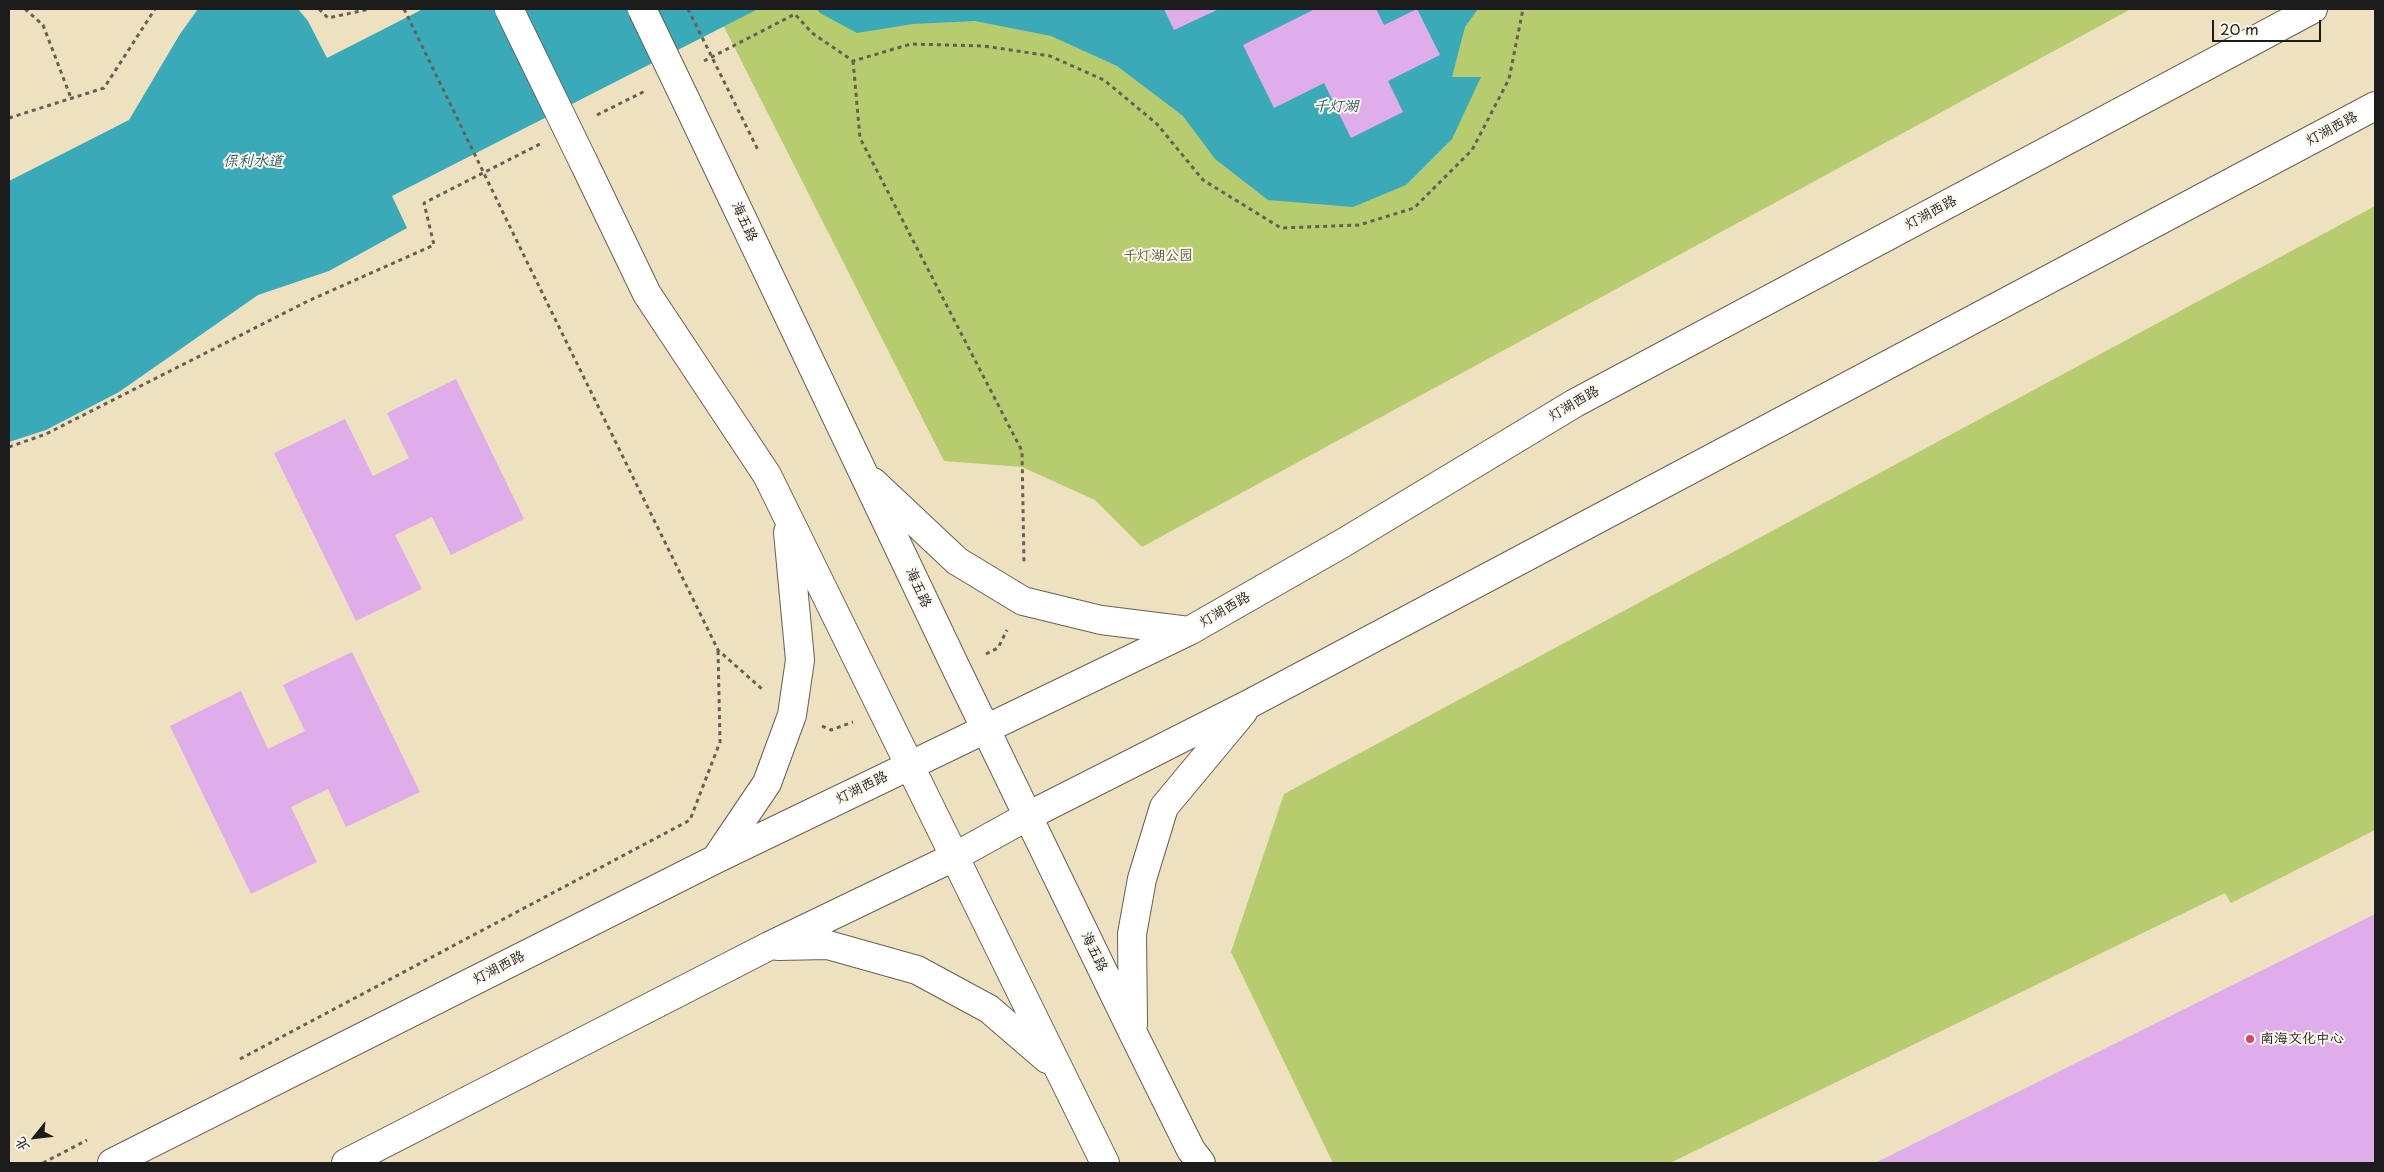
<!DOCTYPE html>
<html>
<head>
<meta charset="utf-8">
<style>
	body { margin:0 }
	#map { position:relative; width:2384px; height:1172px; overflow:hidden; background:#eee1c0; font-family:"Playpen Sans","LXGW WenKai TC",sans-serif }
	canvas { display:block }
	.frame { position:absolute; inset:0; border:10px solid #1c1c1c; pointer-events:none }
	.north { position:absolute; left:10px; top:1112px; width:50px; height:50px; -webkit-text-stroke:4px #fbf7ec; paint-order:stroke; rotate:241deg; font-size:14px; font-weight:700; line-height:20px; text-align:center; color:#1c1c1c }
	.north::after { content:''; display:block; margin:auto; width:18px; height:22px; background:#1c1c1c; clip-path:polygon(50% 0,100% 100%,50% 72%,0 100%) }
	.scale { position:absolute; left:2212px; top:20px; width:109px; height:22px; box-sizing:border-box; border:2px solid #1c1c1c; border-top:0; padding-left:6px; font-size:15px; line-height:18px; white-space:nowrap; color:#1c1c1c; -webkit-text-stroke:4px #fbf7ec; paint-order:stroke }
</style>
</head>
<body>
<div id="map">
<canvas width="2384" height="1172"></canvas>
<div class="frame"></div>
<div class="north">北</div>
<div class="scale">20 m</div>
</div>
<script>
const c = document.querySelector('canvas').getContext('2d');
c.lineJoin = 'round';
function paint(path, color) { c.fillStyle = color; c.fill(path, 'evenodd'); }
const toPath = rows => new Path2D(rows.map(r => 'M' + r).join(''));
function strokePath(path, color, width, dash) { c.strokeStyle = color; c.lineWidth = width; c.lineCap = dash ? 'butt' : 'round'; c.setLineDash(dash || []); c.stroke(path); }
function drawText(font, color, halo, rows, align = 'center') {
  c.font = font + ' "Playpen Sans","LXGW WenKai TC",sans-serif'; c.lineWidth = 4; c.setLineDash([]); c.textBaseline = 'middle'; c.strokeStyle = halo; c.fillStyle = color; for (const [text, x, y, turn = 0] of rows) {
    c.save(); c.translate(x, y); c.rotate((+turn || 0) * Math.PI / 180); c.textAlign = isNaN(turn) ? turn : align; if (halo) c.strokeText(text, 0, 0); c.fillText(text, 0, 0); c.restore();
  }
}
const green = toPath([
	[715,9,2131,9,1142,547,1095,500,1022,467,944,461],
	[2375,206,2375,830,2231,903,2225,893,1670,1163,1333,1163,1231,952,1284,794]
]);
const water = toPath([
	[198,9,298,9,308,21,327,58,423,9,758,9,392,196,407,228,329,271,258,295,119,392,46,430,9,442,9,181,129,120,180,34],
	[817,9,1478,9,1465,27,1452,77,1481,77,1452,139,1406,185,1353,207,1268,200,1215,159,1183,116,1117,66,1051,36,975,21,913,24,857,33,820,13]
]);
const building = toPath([
	[1164,9,1219,9,1174,30],
	[1315,9,1376,9,1384,25,1417,9,1440,55,1388,81,1403,112,1351,138,1324,83,1274,108,1243,45],
	[456,379,524,519,451,555,432,517,395,535,422,589,356,621,274,453,345,419,373,476,409,458,387,413],
	[352,652,420,792,346,827,328,789,291,807,317,862,251,894,170,726,241,691,268,749,305,731,283,685],
	[2375,914,2375,1163,1875,1163]
]);
const path = toPath([
	[25,9,43,25,71,98],
	[319,9,328,18,370,9],
	[704,61,795,14,812,33,853,61,911,44,984,46,1050,56,1104,80,1157,124,1203,180,1281,228,1359,225,1414,208,1472,150,1509,79,1523,9],
	[853,61,860,138,1022,451,1024,563],
	[597,115,645,91],
	[9,118,104,88,155,9],
	[530,268,718,650,762,689],
	[9,447,46,434,308,301,434,245,424,203,540,144],
	[986,654,998,648,1007,630],
	[822,726,831,730,853,722],
	[240,1059,690,820,720,742,718,650],
	[43,1163,87,1140]
]);
const secondary = toPath([
	[690,109,957,670,1133,1033,1191,1150,1201,1163],
	[584,163,647,294,767,475,1105,1163],
	[873,482,957,561,1023,601,1101,620,1189,631],
	[717,857,767,783,792,715,800,660,788,532],
	[778,946,828,945,917,970,989,1009,1047,1059],
	[1133,1024,1132,934,1142,879,1164,807,1243,712],
	[112,1163,716,859,1189,631,1343,543,1575,403,2313,9],
	[346,1163,769,946,954,857,1028,816,1251,703,2375,106]
]);
const pathBridge = toPath([
	[404,9,530,268],
	[688,9,759,152]
]);
const secondaryBridge = toPath([
	[509,9,584,163],
	[642,9,690,109]
]);
const markers = [
	[2250,1039,5,"#d1495b"]
];
const streetNames = [
	["灯湖西路",2332,129,-28],
	["灯湖西路",1931,213,-28],
	["海五路",744,222,65],
	["灯湖西路",1574,404,-30],
	["海五路",918,588,65],
	["灯湖西路",1225,610,-30],
	["灯湖西路",862,788,-26],
	["海五路",1094,952,64],
	["灯湖西路",499,968,-27]
];
const parkNames = [
	["千灯湖公园",1158,256]
];
const poiNames = [
	["南海文化中心",2260,1039]
];
const waterNames = [
	["千灯湖",1336,107],
	["保利水道",253,162]
];
paint(green, '#b7cb6f');
paint(water, '#3baab8');
paint(building, '#e0adeb');
strokePath(secondary, '#666155', 30);
strokePath(path, '#666155', 3, [4, 4]);
strokePath(secondary, '#fff', 28);
strokePath(secondaryBridge, '#666155', 30, []);
strokePath(pathBridge, '#666155', 3, [4, 4]);
strokePath(secondaryBridge, '#fff', 28);
for (const [x, y, r, color] of markers) { const dot = new Path2D(); dot.arc(x, y, r, 0, 2 * Math.PI); c.fillStyle = color; c.fill(dot); strokePath(dot, '#fbf7ec', 2); }
drawText('14px', '#1c1c1c', '#fbf7ec', streetNames);
drawText('14px', '#525939', '#fbf7ec', parkNames);
drawText('14px', '#1c1c1c', '#fbf7ec', poiNames, 'left');
drawText('italic 15px', '#2a5c62', '#fbf7ec', waterNames);
</script>
</body>
</html>
